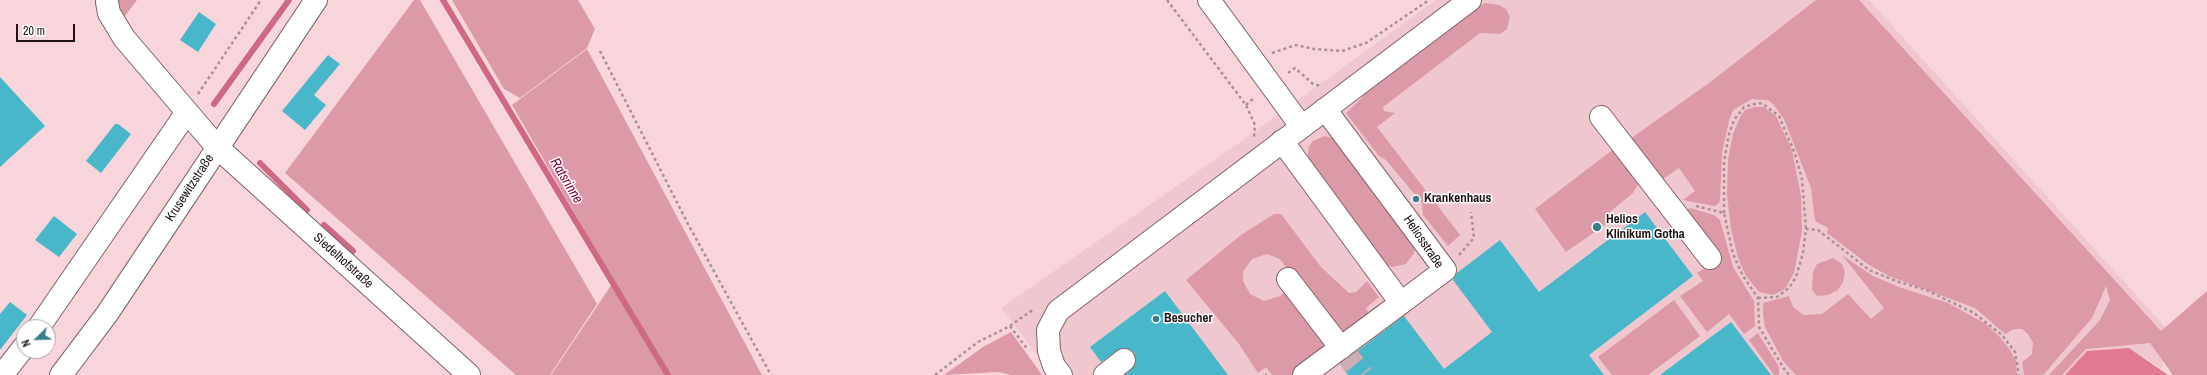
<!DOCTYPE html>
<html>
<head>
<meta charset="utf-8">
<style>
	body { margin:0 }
	#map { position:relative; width:2207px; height:375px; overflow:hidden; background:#f7d5db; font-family:"Archivo Narrow",sans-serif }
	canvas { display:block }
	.north { position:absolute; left:16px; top:319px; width:40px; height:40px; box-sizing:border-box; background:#fff; border:1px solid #a6a1a2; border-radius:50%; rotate:247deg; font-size:11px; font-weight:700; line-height:16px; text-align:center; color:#201417 }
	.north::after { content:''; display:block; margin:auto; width:14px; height:18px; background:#3a808b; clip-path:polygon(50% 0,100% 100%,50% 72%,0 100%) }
	.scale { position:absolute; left:16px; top:24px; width:59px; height:18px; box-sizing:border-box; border:2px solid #201417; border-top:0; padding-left:5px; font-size:12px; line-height:14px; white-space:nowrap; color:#201417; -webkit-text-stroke:3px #fff; paint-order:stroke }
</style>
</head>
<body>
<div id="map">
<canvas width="2207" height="375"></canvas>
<div class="north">N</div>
<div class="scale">20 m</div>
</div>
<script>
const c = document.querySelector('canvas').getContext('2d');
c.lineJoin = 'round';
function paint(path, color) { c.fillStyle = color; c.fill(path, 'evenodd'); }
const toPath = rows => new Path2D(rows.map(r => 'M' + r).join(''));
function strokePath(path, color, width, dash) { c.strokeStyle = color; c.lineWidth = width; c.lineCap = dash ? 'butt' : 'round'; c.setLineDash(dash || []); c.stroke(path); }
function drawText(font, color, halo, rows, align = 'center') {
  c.font = font + ' "Archivo Narrow",sans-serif'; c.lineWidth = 3; c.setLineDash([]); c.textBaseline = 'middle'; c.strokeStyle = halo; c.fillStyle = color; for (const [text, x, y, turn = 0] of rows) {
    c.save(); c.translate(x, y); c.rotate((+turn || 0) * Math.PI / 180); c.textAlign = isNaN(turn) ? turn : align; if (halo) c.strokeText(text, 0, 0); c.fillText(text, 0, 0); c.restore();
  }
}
const built = toPath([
	[1436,0,1869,0,2165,327,2162,369,2129,348,2087,351,2065,375,1053,375,1001,308,1236,145]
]);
const green = toPath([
	[114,0,137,0,119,24],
	[414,0,420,0,597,304,550,375,516,375,285,173],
	[452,0,578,0,595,29,587,48,520,98,504,89],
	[1816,0,1859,0,2161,331,2207,291,2207,375,2173,375,2150,343,2086,349,2062,375,2049,375,2100,320,2110,300,2106,286,2092,318,2045,373,2042,375,2024,375,2022,362,2032,354,2033,343,2028,334,2022,329,2014,329,2005,334,1975,308,1889,276,1869,265,1827,233,1828,228,1815,221,1811,188,1784,119,1774,105,1768,100,1752,99,1733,110,1729,121,1722,153,1720,201,1717,205,1714,206,1683,200,1695,191,1679,168,1660,181,1630,139,1709,83],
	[1485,3,1499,5,1506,9,1510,17,1507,29,1500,34,1480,33,1383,107,1384,111,1395,113,1377,127,1460,235,1448,246,1423,215,1422,203,1386,160,1379,156,1346,113,1363,97,1360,93,1473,9],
	[587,49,762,375,551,375,614,281,512,105],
	[1754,107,1764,107,1776,116,1792,150,1801,196,1802,231,1794,273,1785,289,1773,295,1759,292,1746,276,1738,258,1731,229,1727,195,1728,159,1733,134,1740,117,1745,110],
	[1324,136,1336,139,1415,246,1414,253,1406,264,1392,267,1386,265,1307,159,1309,146,1313,141],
	[1615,148,1640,181,1633,193,1611,211,1605,225,1566,252,1535,209],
	[1690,208,1714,215,1720,220,1733,267,1754,301,1755,326,1744,334,1729,314,1707,332,1680,296,1703,281,1697,273,1718,260,1685,211],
	[1274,214,1281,214,1321,267,1349,293,1356,292,1367,281,1379,297,1366,308,1372,319,1356,322,1339,337,1280,259,1267,254,1252,259,1243,272,1243,281,1250,294,1264,301,1280,296,1286,290,1334,346,1296,375,1272,375,1266,367,1258,373,1239,344,1186,280,1241,235],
	[1842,255,1873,276,1899,287,1948,303,1986,324,1998,335,2010,350,2016,361,2017,375,1796,375,1783,361,1765,327,1763,314,1763,303,1789,296,1793,307,1804,315,1822,314,1848,294,1871,319,1884,308],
	[1833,258,1842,264,1845,272,1843,282,1838,290,1828,295,1817,296,1812,290,1813,272,1817,264],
	[1674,300,1700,336,1648,375,1612,375,1598,357],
	[1011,332,1042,375,1012,375,998,372,944,375,983,347],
	[1758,333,1779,367,1779,375,1774,375,1749,340]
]);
const forest = toPath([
	[2129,348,2168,375,2065,375,2087,351]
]);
const stream = toPath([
	[443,0,668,375],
	[214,104,289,0],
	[260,163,307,210],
	[324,225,353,251]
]);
const building = toPath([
	[199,12,216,24,198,52,180,40],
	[328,55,340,64,314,95,326,105,305,130,282,111],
	[0,77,45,126,0,167],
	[115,124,118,124,131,134,101,173,86,161],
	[1645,212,1693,276,1589,355,1604,375,1348,375,1340,364,1404,316,1444,369,1492,332,1453,280,1457,273,1500,240,1539,292],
	[54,216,77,234,59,257,35,240],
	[1165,291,1228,375,1125,375,1135,365,1136,359,1134,352,1123,348,1101,362,1090,347],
	[10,302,27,315,0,350,0,314],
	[1731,322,1771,375,1660,375]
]);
const minorTunnel = toPath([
	[1341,348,1363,375]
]);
const path = toPath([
	[1167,0,1246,105,1255,125,1254,137],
	[600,51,688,224,771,375],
	[1272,53,1296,45,1314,49,1342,51,1366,43,1429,0],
	[1288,73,1295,68,1313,84,1321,86],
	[198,94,261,0],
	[1246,105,1255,97],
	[1696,206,1724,213,1733,254,1743,276,1758,298,1759,327,1786,372,1790,375],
	[1724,213,1724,162,1729,134,1734,120,1744,107,1758,103,1763,104,1779,116,1795,154,1802,179,1806,229],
	[1459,255,1474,238,1471,212],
	[1758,298,1777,297,1789,288,1796,277,1803,253,1806,229,1818,230,1869,270,1899,282,1926,290,1974,313,2002,335,2015,352,2019,375],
	[1010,326,1028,350],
	[935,375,978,342,1010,326,1034,309],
	[1265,375,1267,375]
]);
const minor = toPath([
	[1209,0,1301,126],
	[107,2,109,13,124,38,217,147,469,375],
	[1601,117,1710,258],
	[1282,141,1401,303,1445,270,1325,109],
	[1288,279,1341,348],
	[39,327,187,112],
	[2,375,24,347],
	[1061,375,1054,366,1049,351,1048,330,1058,311,1470,0],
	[1105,375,1124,360],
	[1304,375,1401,303]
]);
const major = toPath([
	[61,375,107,314,316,0]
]);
const markers = [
	[1416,199,4,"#3a808b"],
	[1597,227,5,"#3a808b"],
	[1156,319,4,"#3a808b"]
];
const streetNames = [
	["Krusewitzstraße",190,188,-57],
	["Heliosstraße",1423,242,56],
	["Siedelhofstraße",343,261,42]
];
const poiNames = [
	["Krankenhaus",1424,199],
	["Helios",1606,220],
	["Klinikum Gotha",1606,235],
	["Besucher",1164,319]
];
const waterNames = [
	["Ratsrinne",566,181,59]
];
paint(built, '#f1c7cf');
paint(green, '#dc9aa8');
paint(forest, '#e07a93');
strokePath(stream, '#cd6982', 6);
paint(building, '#48b7c9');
strokePath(minorTunnel, '#ccaeb4', 22, [22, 11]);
strokePath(minor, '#806268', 24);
strokePath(major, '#806268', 24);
strokePath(path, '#aa9095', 2.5, [3, 3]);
strokePath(minor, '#fff', 22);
strokePath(major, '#fff', 22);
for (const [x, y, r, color] of markers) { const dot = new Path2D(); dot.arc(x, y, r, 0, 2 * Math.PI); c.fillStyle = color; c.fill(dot); strokePath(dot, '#fff', 1.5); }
drawText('13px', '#201417', '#fff', streetNames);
drawText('bold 13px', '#201417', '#fff', poiNames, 'left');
drawText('italic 14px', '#86043b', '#fff', waterNames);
</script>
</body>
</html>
